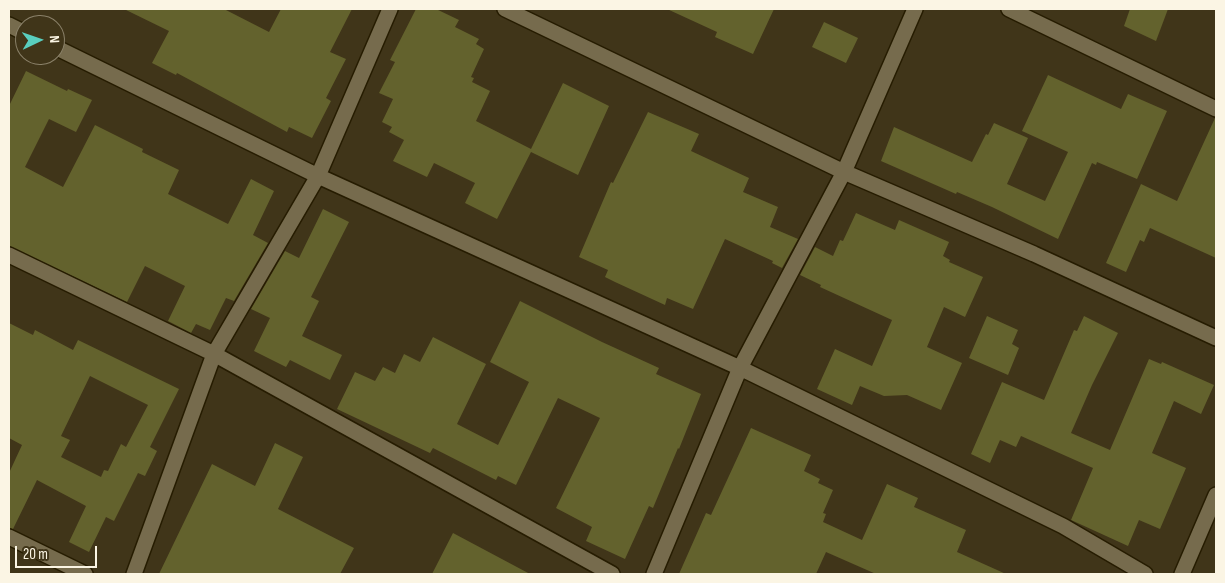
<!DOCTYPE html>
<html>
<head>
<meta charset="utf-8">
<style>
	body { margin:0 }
	#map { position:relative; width:1225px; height:583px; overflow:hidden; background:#403519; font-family:"Sofia Sans Condensed",sans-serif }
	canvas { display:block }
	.frame { position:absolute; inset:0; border:10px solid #fbf5e4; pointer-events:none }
	.north { position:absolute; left:15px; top:15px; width:50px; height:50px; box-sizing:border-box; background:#403519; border:1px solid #8b826a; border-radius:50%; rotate:87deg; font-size:14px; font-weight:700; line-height:20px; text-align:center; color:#fbf5e4 }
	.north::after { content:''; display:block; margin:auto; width:18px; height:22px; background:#59cebe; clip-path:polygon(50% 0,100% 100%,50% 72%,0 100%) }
	.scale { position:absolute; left:15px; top:546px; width:82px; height:22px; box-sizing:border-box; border:2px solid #fbf5e4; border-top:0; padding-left:6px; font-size:15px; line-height:18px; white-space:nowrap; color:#fbf5e4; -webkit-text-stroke:4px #403519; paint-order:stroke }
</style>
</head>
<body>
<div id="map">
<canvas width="1225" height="583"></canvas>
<div class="frame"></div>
<div class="north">N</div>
<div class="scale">20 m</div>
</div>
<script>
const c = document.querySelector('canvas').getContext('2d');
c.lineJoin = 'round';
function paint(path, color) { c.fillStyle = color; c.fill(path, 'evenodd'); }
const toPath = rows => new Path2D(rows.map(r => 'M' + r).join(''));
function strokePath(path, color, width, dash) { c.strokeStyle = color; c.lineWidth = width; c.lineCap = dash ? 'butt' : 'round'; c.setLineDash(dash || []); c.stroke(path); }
const building = toPath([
	[124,9,224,9,269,32,281,9,352,9,330,52,346,59,326,98,331,101,312,138,289,127,287,132,177,73,176,75,152,63,169,31],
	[416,9,436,9,459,20,455,27,479,39,476,44,484,49,471,77,474,78,472,82,490,91,476,121,531,149,563,83,609,106,578,175,531,152,497,219,465,203,475,183,434,163,427,177,393,161,404,140,389,132,392,127,382,122,393,99,379,93,395,62,390,60],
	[667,9,774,9,753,54,715,37,717,32],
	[1130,9,1168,9,1156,41,1124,26],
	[824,22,858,38,846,63,812,47],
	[26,71,67,91,68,89,92,100,76,132,49,119,25,167,63,187,95,125,143,149,142,152,179,170,168,194,228,224,251,179,274,191,253,235,268,243,234,301,226,298,210,330,196,324,191,333,168,321,185,286,145,266,127,302,9,246,9,106],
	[1048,75,1121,109,1128,94,1167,111,1137,179,1097,162,1096,165,1092,163,1058,239,992,207,957,192,956,194,881,161,894,127,972,162,986,134,988,135,994,123,1028,138,1007,184,1045,201,1068,152,1022,131],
	[648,112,699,134,691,151,749,178,743,192,778,207,770,227,798,239,782,268,772,263,773,261,725,239,693,309,667,298,665,305,615,282,605,277,608,270,579,257,611,182,613,183],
	[1215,118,1216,258,1150,228,1144,242,1140,240,1126,272,1106,263,1141,184,1177,201],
	[323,209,349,222,311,297,319,301,302,336,342,355,330,380,290,360,286,367,254,351,270,318,251,309,285,251,299,258],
	[856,213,895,230,899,220,949,242,943,256,950,260,949,262,983,277,965,317,944,307,927,347,962,363,941,410,907,395,884,396,860,386,852,405,817,389,835,349,872,366,892,320,820,287,821,285,800,275,815,247,833,256,840,240,843,241],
	[520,301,602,342,659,368,656,374,701,394,679,449,678,448,653,508,649,506,625,559,586,541,592,527,556,508,600,418,558,398,516,485,498,476,496,480,433,448,430,453,337,409,355,372,375,381,383,367,395,373,404,354,420,362,433,337,486,364,457,424,498,445,529,382,490,362],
	[987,316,1018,330,1012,344,1019,348,1008,375,969,358],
	[1084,316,1118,333,1092,385,1071,433,1110,450,1149,359,1161,364,1162,362,1214,385,1201,414,1174,401,1152,453,1186,468,1160,529,1139,520,1128,546,1071,520,1093,468,1021,436,1016,447,1000,440,990,463,971,454,1002,382,1044,400,1074,330,1077,331],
	[9,323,33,335,35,330,73,350,78,340,179,389,150,447,157,451,145,476,138,473,114,521,106,517,89,552,69,542,86,506,37,480,13,529,9,528,9,473,22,445,9,438],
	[90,376,148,405,126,447,121,444,108,471,104,470,101,477,61,457,70,440,61,436],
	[751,428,811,455,804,471,820,479,818,483,833,490,823,513,826,514,823,522,862,540,887,484,918,498,914,507,966,530,957,552,1006,574,876,574,826,552,816,574,679,574,706,513,711,515],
	[275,443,303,457,278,509,354,548,340,574,159,574,212,464,255,486],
	[453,533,530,574,432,574]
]);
const street = toPath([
	[505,9,844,172,1034,254,1216,338],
	[1009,9,1216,109],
	[9,25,25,33],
	[55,47,318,176,740,368,1063,526,1145,574],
	[9,255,214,354,612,574],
	[9,537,85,574],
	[134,574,214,354,318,176,390,9],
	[654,574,740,368,844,172,915,9],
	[1182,574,1216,495]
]);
paint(building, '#63622d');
strokePath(street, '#261c01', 18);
strokePath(street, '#766b4d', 15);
</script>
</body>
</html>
